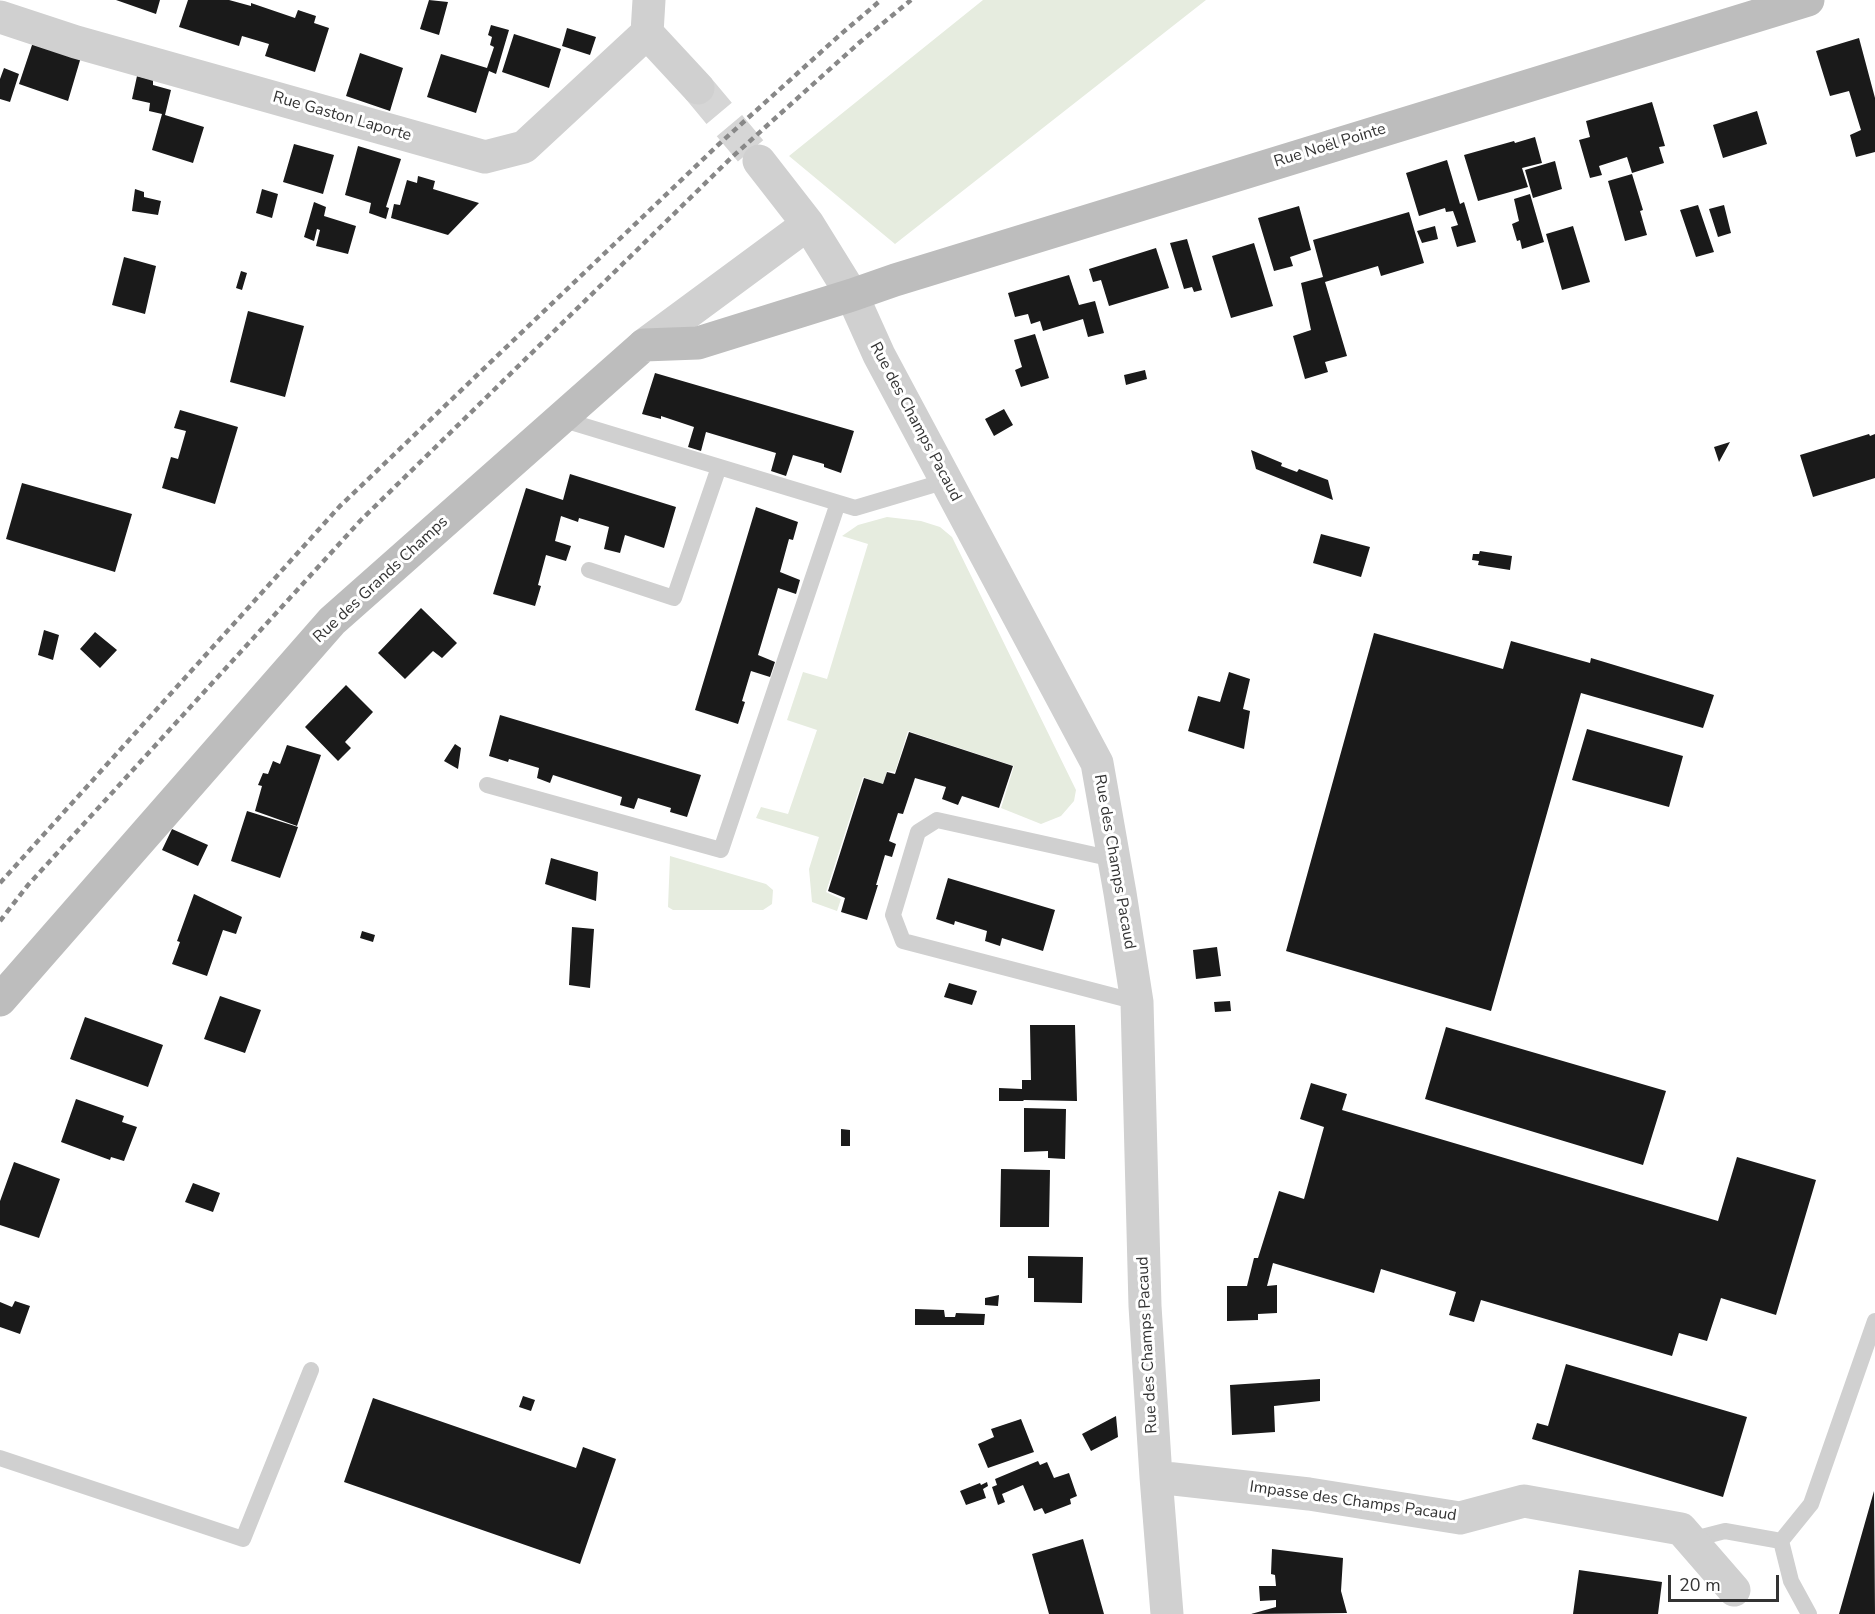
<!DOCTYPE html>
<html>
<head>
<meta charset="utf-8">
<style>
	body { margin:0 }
	#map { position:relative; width:1875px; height:1614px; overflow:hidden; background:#fff; font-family:"Nunito Sans",sans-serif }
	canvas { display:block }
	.scale { position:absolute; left:1668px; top:1575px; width:111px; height:27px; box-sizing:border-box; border:3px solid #333; border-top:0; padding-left:8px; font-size:18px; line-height:21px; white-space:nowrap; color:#333; -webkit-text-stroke:4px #fff; paint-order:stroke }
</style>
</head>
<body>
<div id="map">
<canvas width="1875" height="1614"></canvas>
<div class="scale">20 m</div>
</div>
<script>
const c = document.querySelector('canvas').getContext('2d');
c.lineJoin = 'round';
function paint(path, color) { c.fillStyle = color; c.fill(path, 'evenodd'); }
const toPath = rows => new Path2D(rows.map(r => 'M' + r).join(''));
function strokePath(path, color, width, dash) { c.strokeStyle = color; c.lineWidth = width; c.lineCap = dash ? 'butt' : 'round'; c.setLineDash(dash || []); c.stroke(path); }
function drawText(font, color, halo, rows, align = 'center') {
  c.font = font + ' "Nunito Sans",sans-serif'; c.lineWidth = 6; c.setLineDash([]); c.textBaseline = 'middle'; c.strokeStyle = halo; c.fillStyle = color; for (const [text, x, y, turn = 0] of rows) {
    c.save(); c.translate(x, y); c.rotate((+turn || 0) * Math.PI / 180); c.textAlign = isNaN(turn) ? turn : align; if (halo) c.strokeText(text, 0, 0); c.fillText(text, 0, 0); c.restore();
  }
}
const green = toPath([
	[983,0,1206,0,895,244,789,156],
	[887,517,921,521,940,527,952,537,1076,790,1074,801,1061,816,1041,824,1001,808,1014,766,908,731,895,772,887,771,883,784,863,777,826,892,841,899,837,911,812,902,809,869,819,837,756,818,761,807,788,814,817,730,787,720,803,672,827,679,868,544,842,536,858,525],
	[670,856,766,884,773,890,772,904,763,910,673,910,668,907]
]);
const building = toPath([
	[116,0,160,0,156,14],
	[188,0,229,0,251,6,251,3,295,18,298,10,316,16,314,23,329,28,315,72,265,56,269,44,242,36,239,46,179,27],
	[429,0,448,2,439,35,420,29],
	[491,25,509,30,496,74,489,71,476,113,427,97,441,54,487,68,494,47,490,45,492,37,488,35],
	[567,28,596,37,590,55,562,46],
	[514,34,561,49,549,88,502,72],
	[1859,38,1875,98,1875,152,1856,157,1850,135,1861,130,1849,91,1830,96,1816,51],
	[33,42,81,57,68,101,19,84],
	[360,53,403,68,390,111,346,96],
	[4,68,19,74,10,102,0,99,0,79],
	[137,76,153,80,153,85,171,90,165,115,204,127,193,163,152,150,162,114,149,111,150,103,132,99],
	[1652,102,1665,146,1659,147,1664,163,1632,173,1627,157,1599,166,1602,175,1590,178,1579,140,1590,137,1586,121],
	[1757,111,1767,144,1723,158,1713,125],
	[1535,137,1542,163,1522,168,1528,187,1478,201,1464,155,1514,141,1515,143],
	[294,144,334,155,323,194,283,182],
	[358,146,401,159,386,207,389,208,386,219,369,213,371,203,345,195],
	[1447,160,1460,204,1464,202,1476,242,1457,247,1451,227,1458,225,1453,211,1446,212,1445,208,1419,216,1406,173],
	[1555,161,1562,189,1533,198,1525,170],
	[1632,174,1643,210,1640,211,1647,235,1625,241,1608,181],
	[418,176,435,181,433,189,479,203,448,235,391,218,394,204,400,205,407,180,417,183],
	[135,189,144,192,144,197,161,201,158,215,132,211],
	[262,189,278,194,272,218,256,213],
	[1530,194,1544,242,1522,249,1520,240,1517,241,1512,224,1519,221,1514,199],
	[314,202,326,207,324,216,356,226,348,254,316,246,320,230,317,229,314,241,304,237],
	[1698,205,1714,252,1696,257,1680,210],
	[1724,205,1731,233,1718,237,1709,209],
	[1299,206,1311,250,1290,257,1293,266,1274,271,1258,218],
	[1409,212,1424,263,1381,276,1378,266,1325,282,1347,356,1325,362,1328,372,1305,379,1293,336,1311,330,1301,283,1323,277,1313,240],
	[1435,226,1438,239,1422,243,1417,231],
	[1573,226,1590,282,1562,290,1546,234],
	[1187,239,1202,290,1194,292,1192,287,1184,289,1170,243],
	[1254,243,1273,306,1231,318,1212,256],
	[1156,248,1169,288,1109,306,1101,280,1093,282,1089,269],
	[124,257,156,266,145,314,112,305],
	[241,271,247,273,242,290,236,288],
	[1069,275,1079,305,1095,301,1104,333,1088,337,1083,319,1043,331,1040,321,1031,324,1028,314,1015,317,1008,293],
	[248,311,304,326,285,397,230,382],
	[1035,334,1049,378,1021,387,1015,370,1022,367,1014,340],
	[1145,370,1147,379,1126,385,1124,375],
	[655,373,854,431,841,473,824,467,824,464,793,455,786,476,771,471,776,453,706,432,701,451,688,447,694,427,661,416,661,419,642,414],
	[1004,409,1013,425,994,436,985,419],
	[180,410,238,427,215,504,162,488,171,457,178,459,186,431,174,428],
	[1869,434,1870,436,1875,434,1875,478,1813,497,1800,455],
	[1730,442,1719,462,1714,447],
	[1251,450,1282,463,1281,466,1297,472,1299,469,1328,480,1333,500,1256,469],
	[570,474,676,507,664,548,625,535,620,553,604,549,609,527,579,518,578,522,561,516,555,541,571,546,566,561,546,555,538,585,541,586,535,606,493,594,526,488,563,500],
	[22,483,132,514,115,572,6,539],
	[756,507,798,522,793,540,789,539,780,572,800,580,796,594,778,588,758,655,775,662,770,677,751,671,742,701,745,702,738,724,695,710],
	[1321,534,1370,547,1361,577,1313,563],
	[1480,551,1512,556,1510,570,1478,565,1479,561,1472,560,1473,554,1479,554],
	[421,608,457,643,442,658,433,651,405,679,378,653],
	[44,630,59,635,53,660,38,655],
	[95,632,117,650,100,668,80,649],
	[1374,633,1503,669,1511,641,1590,663,1591,658,1714,695,1703,728,1581,693,1491,1011,1286,951],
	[1229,672,1250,679,1243,709,1250,711,1244,749,1188,731,1198,696,1220,702],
	[346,685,373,712,345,742,351,748,338,761,305,727],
	[500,715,701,775,687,817,670,812,671,808,638,798,634,809,620,805,622,797,553,775,550,783,537,778,539,768,509,759,508,762,489,756],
	[1587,729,1683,756,1669,807,1572,780],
	[909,732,1013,766,999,808,962,796,958,805,942,799,946,787,915,778,903,814,898,813,889,841,896,844,892,857,885,855,876,885,878,885,867,920,841,912,845,898,828,891,864,778,883,784,887,772,895,774],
	[455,744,461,748,458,769,444,761],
	[287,745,321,755,297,826,255,811,262,786,258,785,263,773,268,774,273,761,280,764],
	[247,811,298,827,280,878,231,861],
	[172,829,208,845,198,866,162,850],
	[551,858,598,872,596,901,545,884],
	[948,878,1055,910,1043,951,1002,938,1000,946,985,941,987,931,955,921,954,925,936,919],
	[194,894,242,917,236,934,223,930,207,976,172,964,180,942,177,941],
	[572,927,594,929,590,988,569,985],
	[362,931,375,935,373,942,360,938],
	[1217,947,1221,976,1196,979,1193,950],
	[949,983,977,991,972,1005,944,997],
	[220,996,261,1010,245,1053,204,1039],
	[1230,1001,1231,1011,1215,1012,1214,1002],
	[85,1017,163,1045,148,1087,70,1059],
	[1030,1025,1075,1025,1077,1101,1024,1100,1023,1101,999,1101,999,1088,1022,1089,1022,1080,1031,1080],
	[1446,1027,1666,1091,1643,1165,1425,1099],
	[1311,1083,1347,1094,1342,1110,1718,1221,1737,1157,1816,1180,1776,1315,1721,1298,1707,1341,1679,1333,1672,1356,1481,1300,1474,1322,1449,1315,1456,1292,1381,1269,1374,1293,1273,1263,1267,1286,1277,1285,1277,1313,1258,1314,1258,1320,1227,1321,1227,1286,1247,1286,1254,1258,1258,1258,1279,1191,1304,1199,1324,1127,1300,1119],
	[76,1099,124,1116,122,1122,137,1127,124,1161,111,1157,110,1160,61,1142],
	[1024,1108,1066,1109,1065,1159,1048,1158,1048,1151,1024,1152],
	[841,1129,850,1130,850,1146,841,1146],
	[14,1162,60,1179,39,1238,0,1225,0,1201],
	[1001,1169,1050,1170,1049,1227,1000,1227],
	[193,1183,220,1193,213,1212,185,1202],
	[1028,1256,1083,1257,1082,1303,1034,1302,1034,1278,1028,1278],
	[999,1295,998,1306,985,1305,985,1298],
	[15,1301,30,1306,20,1334,0,1327,0,1302,12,1307],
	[915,1309,944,1310,945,1317,955,1317,956,1313,985,1314,984,1325,915,1325],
	[1566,1364,1747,1417,1723,1497,1532,1439,1537,1423,1548,1426],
	[1320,1379,1320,1401,1274,1406,1275,1432,1232,1435,1230,1385],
	[523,1396,535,1400,531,1411,519,1407],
	[373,1398,576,1468,583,1447,616,1459,580,1564,344,1482],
	[1116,1416,1118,1437,1091,1451,1082,1434],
	[1021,1419,1034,1452,988,1468,978,1444,994,1437,991,1429],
	[1038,1461,1040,1465,1047,1462,1054,1478,1069,1473,1077,1496,1070,1499,1071,1504,1045,1514,1042,1508,1034,1511,1023,1485,1002,1494,1005,1502,998,1505,992,1487,997,1485,995,1479],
	[987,1482,988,1486,983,1489,986,1498,966,1505,960,1491,980,1483,981,1485],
	[1874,1491,1875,1614,1839,1614],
	[1083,1539,1104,1614,1049,1614,1032,1554],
	[1272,1549,1343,1558,1341,1591,1347,1613,1251,1614,1276,1607,1276,1600,1260,1601,1259,1586,1276,1586,1275,1575,1271,1574],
	[1579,1570,1662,1582,1658,1614,1573,1614]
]);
const streetTunnel = toPath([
	[698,88,759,161]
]);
const lane = toPath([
	[561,419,855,508,946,481],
	[589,570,674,598,719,467],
	[487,785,721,850,838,503],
	[1113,859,937,820,918,832,893,915,903,941,1137,1002],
	[0,1458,243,1539,311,1370],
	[1690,1540,1725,1531,1781,1541],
	[1781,1541,1811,1504,1875,1321],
	[1781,1541,1791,1581,1809,1614]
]);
const street = toPath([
	[0,17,76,42,485,157,524,147,647,33],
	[647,33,698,88],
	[647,33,649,0],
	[759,161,808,224,852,295,879,355,1097,763,1120,893,1137,1002,1145,1306,1156,1477,1167,1614],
	[644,345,808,224],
	[1156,1477,1309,1494,1460,1518,1524,1501,1681,1529,1734,1590]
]);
const secondary = toPath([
	[0,1000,332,621,644,345,698,343,852,295,895,280,1808,0]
]);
const rail = toPath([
	[0,883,340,506,718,145,841,34,881,0],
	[0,921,28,885,361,520,731,158,860,42,911,0]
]);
const streetNames = [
	["Rue Gaston Laporte",342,117,16],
	["Rue Noël Pointe",1330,146,-17],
	["Rue des Champs Pacaud",915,422,62],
	["Rue des Grands Champs",381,580,-43],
	["Rue des Champs Pacaud",1114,862,80],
	["Rue des Champs Pacaud",1148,1345,-93],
	["Impasse des Champs Pacaud",1353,1502,8]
];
paint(green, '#e6ecdf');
paint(building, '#1a1a1a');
strokePath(streetTunnel, '#d6d6d6', 33, [33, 16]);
strokePath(lane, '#d0d0d0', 16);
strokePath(street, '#d0d0d0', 33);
strokePath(secondary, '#bdbdbd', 33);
strokePath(rail, '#888', 4.5, [6, 4.5]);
drawText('16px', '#333', '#fff', streetNames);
</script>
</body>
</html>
